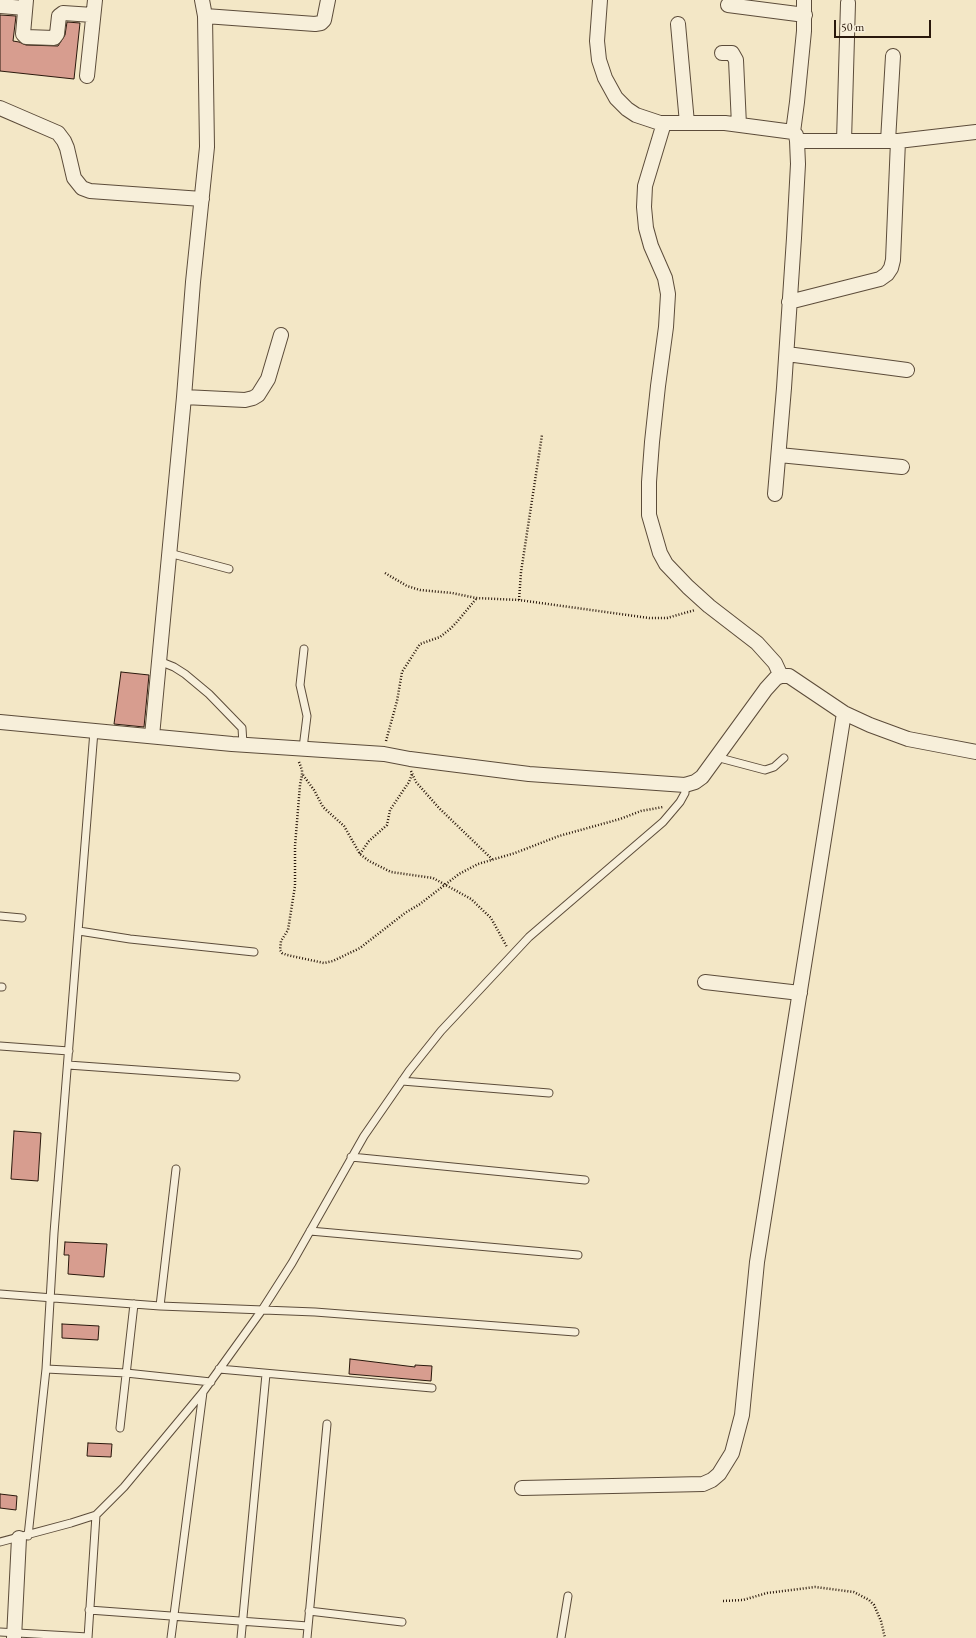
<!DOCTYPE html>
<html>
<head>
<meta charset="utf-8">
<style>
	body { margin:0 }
	#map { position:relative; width:976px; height:1638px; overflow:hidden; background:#f3e7c6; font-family:"EB Garamond",serif }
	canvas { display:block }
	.scale { position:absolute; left:834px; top:20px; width:97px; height:18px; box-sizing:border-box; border:2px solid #29180c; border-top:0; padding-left:5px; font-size:12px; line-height:14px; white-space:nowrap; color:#29180c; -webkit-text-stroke:3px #f7efda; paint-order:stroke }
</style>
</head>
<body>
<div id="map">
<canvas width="976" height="1638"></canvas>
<div class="scale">50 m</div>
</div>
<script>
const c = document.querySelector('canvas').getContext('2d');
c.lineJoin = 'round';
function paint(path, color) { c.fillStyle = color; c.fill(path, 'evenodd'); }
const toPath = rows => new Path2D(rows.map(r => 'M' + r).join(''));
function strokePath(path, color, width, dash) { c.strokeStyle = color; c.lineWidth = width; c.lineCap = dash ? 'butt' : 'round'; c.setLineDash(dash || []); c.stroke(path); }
const building = toPath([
	[0,15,16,16,13,41,19,42,26,45,58,46,65,35,67,22,80,23,74,79,0,71,0,15],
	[121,672,149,675,144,727,114,724,121,672],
	[14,1131,41,1133,38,1181,11,1179,14,1131],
	[65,1242,107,1244,104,1277,68,1274,69,1255,64,1255,65,1242],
	[62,1324,99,1326,98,1340,62,1338,62,1324],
	[350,1359,415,1367,415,1365,432,1366,431,1381,349,1374,350,1359],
	[88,1443,112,1444,111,1457,87,1456,88,1443],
	[0,1494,17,1496,16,1510,0,1508,0,1494]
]);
const path = toPath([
	[385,573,407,586,420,590,452,593,476,598,519,600,649,618,667,618,695,610],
	[519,600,521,572,542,435],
	[386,741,397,701,402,672,420,644,440,637,450,629,456,623,476,599],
	[299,762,302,770,302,775,300,785,295,846,295,886,288,930,281,941,280,950,282,953,287,955,324,963,333,961,360,948,405,913,420,904,459,874,478,864,515,853,559,836,620,819,641,811,663,807],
	[411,771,416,782,439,808,493,860],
	[303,775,314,790,323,807,344,826,360,854,369,861,391,872,433,878,471,899,491,918,507,947],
	[360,854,369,841,387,825,390,810,409,782,412,774],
	[723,1601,743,1600,767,1593,815,1587,854,1592,869,1600,874,1605,881,1621,885,1638]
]);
const lane = toPath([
	[169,553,229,569],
	[159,661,174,667,185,674,209,694,242,728,243,744],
	[303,748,307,716,300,685,304,649],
	[716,757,765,770,774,767,784,758],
	[0,916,22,918],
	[79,931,130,939,254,952],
	[0,987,2,987],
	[0,1046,69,1051],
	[68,1065,236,1077],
	[402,1081,549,1093],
	[351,1157,585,1180],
	[310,1231,578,1255],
	[0,1294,160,1306,315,1312,575,1332],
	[160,1306,176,1169],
	[46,1369,126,1373,211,1382],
	[219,1369,432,1388],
	[120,1428,134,1304],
	[28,1536,46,1369,54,1233,94,731],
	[0,1542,71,1523,96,1515,124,1487,203,1392,262,1310,292,1263,364,1136,409,1071,441,1031,529,937,663,822,680,802,685,793,685,785],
	[89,1610,308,1626],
	[309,1611,402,1622],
	[0,1632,88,1637],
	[88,1638,96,1515],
	[171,1638,203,1392],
	[241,1638,266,1374],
	[307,1638,327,1424],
	[561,1638,568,1596]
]);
const street = toPath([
	[26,0,23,34,26,37,54,38,57,34,59,16,63,13,93,15],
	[600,0,597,41,599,60,605,78,616,98,627,109,636,115,660,123,725,123,793,132],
	[728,5,805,15],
	[0,6,25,8],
	[205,16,315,24,321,23,324,20,328,0],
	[678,24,687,123],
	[722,53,732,53,736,60,739,125],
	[87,76,95,0],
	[0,108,58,133,64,141,67,148,74,178,82,188,90,191,202,199],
	[664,123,645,186,644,207,646,228,651,246,665,278,668,294,666,327,658,386,652,442,649,482,649,515,660,553,666,564,688,587,709,606,757,643,775,663,781,676],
	[797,141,898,141,976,132],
	[844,141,848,3],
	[888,141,893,56],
	[789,302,880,279,887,274,891,268,893,260,898,141],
	[787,354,907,370],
	[184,397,245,400,253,398,258,395,268,379,281,335],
	[779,455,902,467],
	[775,494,784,388,794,238,798,164,797,141,796,135,793,132,797,102,804,31,804,0],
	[0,722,232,744,384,754,410,759,529,774,685,785,695,782,702,777,766,689,776,678,781,676,789,676,844,713,870,725,908,739,976,752],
	[152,736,184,397,193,282,207,147,205,16,202,0],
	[705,982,800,993],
	[522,1488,703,1484,712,1480,719,1474,732,1453,742,1415,757,1262,844,713],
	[14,1638,19,1538]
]);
paint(building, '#d79d8f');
strokePath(building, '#29180c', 1);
strokePath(lane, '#5c4c3a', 9);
strokePath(street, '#5c4c3a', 16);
strokePath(path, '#29180c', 2.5, [1, 2]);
strokePath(lane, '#f7efda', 7);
strokePath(street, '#f7efda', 14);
</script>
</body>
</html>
